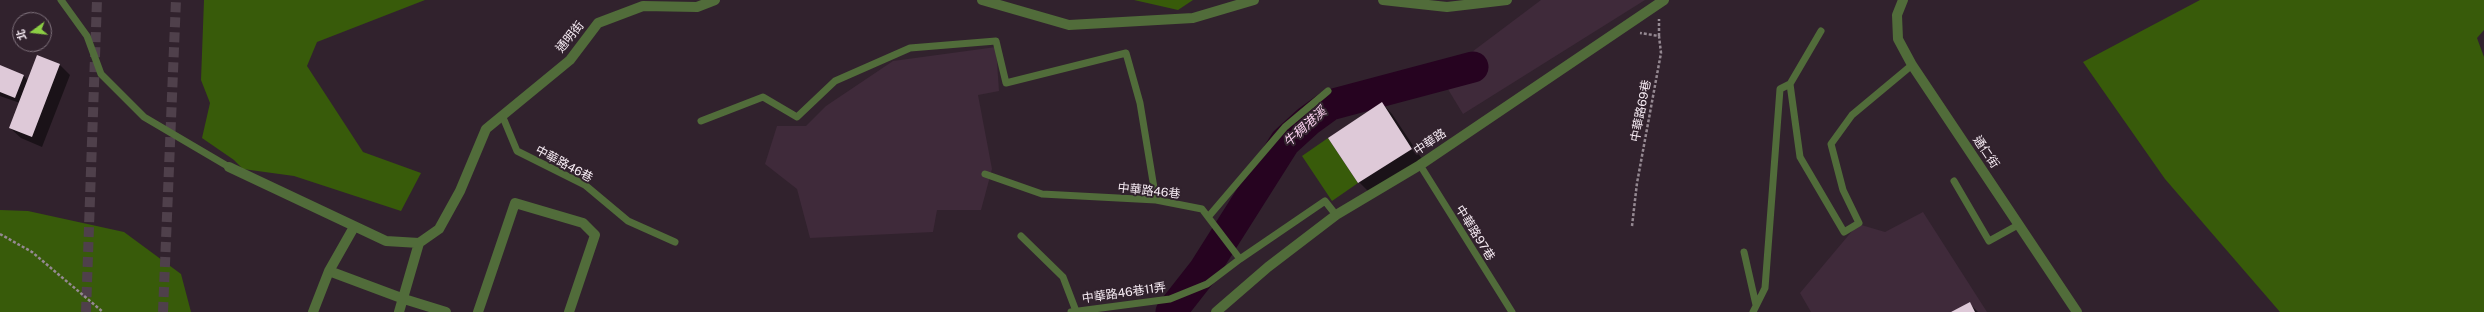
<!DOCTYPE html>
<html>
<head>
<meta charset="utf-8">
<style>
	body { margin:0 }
	#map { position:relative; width:2484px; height:312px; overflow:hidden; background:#31222d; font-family:"Public Sans","Noto Sans TC",sans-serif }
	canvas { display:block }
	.north { position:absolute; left:12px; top:12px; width:40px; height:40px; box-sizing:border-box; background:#31222d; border:1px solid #80737d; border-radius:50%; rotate:255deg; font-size:11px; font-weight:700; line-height:16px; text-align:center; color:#f7ecf4 }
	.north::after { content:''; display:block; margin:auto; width:14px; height:18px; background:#8cce45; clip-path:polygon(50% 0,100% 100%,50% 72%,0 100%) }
</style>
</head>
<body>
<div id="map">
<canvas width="2484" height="312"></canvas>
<div class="north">北</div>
</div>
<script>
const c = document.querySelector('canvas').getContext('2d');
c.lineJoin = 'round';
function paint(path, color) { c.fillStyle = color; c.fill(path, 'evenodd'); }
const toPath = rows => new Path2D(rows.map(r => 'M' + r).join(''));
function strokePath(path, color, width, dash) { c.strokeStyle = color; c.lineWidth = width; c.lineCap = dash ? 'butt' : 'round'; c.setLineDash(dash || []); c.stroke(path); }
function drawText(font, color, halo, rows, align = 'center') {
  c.font = font + ' "Public Sans","Noto Sans TC",sans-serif'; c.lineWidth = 4; c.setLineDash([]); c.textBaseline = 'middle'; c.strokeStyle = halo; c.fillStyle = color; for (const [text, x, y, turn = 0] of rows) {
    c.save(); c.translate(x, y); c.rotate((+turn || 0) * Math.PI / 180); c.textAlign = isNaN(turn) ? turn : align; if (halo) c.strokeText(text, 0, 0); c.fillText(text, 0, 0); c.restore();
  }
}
const built = toPath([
	[1541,0,1645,0,1463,114,1440,76],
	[996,47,999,91,978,95,992,169,981,210,937,210,933,232,810,238,797,189,765,164,777,126,806,126,826,106,893,61],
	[1923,212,1987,312,1811,312,1800,293,1858,224,1885,232]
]);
const green = toPath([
	[204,0,425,0,317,42,307,66,363,152,421,173,401,211,294,176,243,169,234,160,202,138,210,103,201,80],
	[1134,0,1193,0,1178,10],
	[2200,0,2484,0,2484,30,2477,38,2484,57,2484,312,2280,312,2165,179,2083,62],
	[1328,138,1358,183,1332,201,1302,156],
	[0,210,28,211,124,232,181,274,191,312,0,312]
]);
const shadow = toPath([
	[59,64,70,75,42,147,21,138,10,128,20,103,0,96,0,66,23,75,28,81],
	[1382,103,1392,114,1422,159,1370,193,1359,182,1330,138],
	[1969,303,1978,312,1953,312]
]);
const river = toPath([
	[1171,312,1204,270,1285,142,1308,121,1330,105,1473,67]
]);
const building = toPath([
	[37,55,60,64,32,137,9,128],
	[0,65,24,75,15,98,0,92],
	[1382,102,1412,149,1358,183,1328,138],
	[1970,302,1975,312,1951,312]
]);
const primaryTunnel = toPath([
	[86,312,97,0],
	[163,312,176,0]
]);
const path = toPath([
	[1659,36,1659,19],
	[1632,226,1637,183,1661,53,1659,36,1640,33],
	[0,234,32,252,103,312]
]);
const service = toPath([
	[61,0,87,36,101,74,144,117,229,167],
	[1821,31,1790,84,1800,157,1844,232,1859,223,1843,190,1831,144,1852,115,1912,65],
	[502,115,517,151,585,185,628,221,675,242],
	[701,121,763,97,797,117,835,81,910,48,996,41,1006,83,1126,53,1140,103,1156,200],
	[1420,165,1512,312],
	[985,174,1042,194,1156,200,1202,209,1240,259,1325,201,1336,215],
	[1954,181,1989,241,2018,225],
	[1209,216,1285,127,1328,91],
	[1021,236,1063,277,1076,311],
	[1744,252,1756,305],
	[1071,312,1170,299,1207,284,1240,259],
	[1753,312,1765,288,1780,89,1790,84]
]);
const minor = toPath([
	[982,0,1069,25,1193,18,1254,0],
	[1383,0,1447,7,1507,0],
	[1903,0,1897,15,1898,39,1912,65,2077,312],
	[229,167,386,241,419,243,439,229,460,191,486,129,570,60,598,23,643,6,697,7,715,0],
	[329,271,404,299,446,312],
	[313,312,329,271,354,227],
	[399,312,419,243],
	[478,312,515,203,583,223,595,235,569,312]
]);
const tertiary = toPath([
	[1216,312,1268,267,1336,215,1420,165,1664,0]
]);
const streetNames = [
	["通明街",570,37,-51],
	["中華路69巷",1641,111,-79],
	["中華路",1430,142,-34],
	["通仁街",1986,152,56],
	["中華路46巷",564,164,28],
	["中華路46巷",1149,191,6],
	["中華路97巷",1475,233,58],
	["中華路46巷11弄",1124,293,-8]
];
const waterNames = [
	["牛稠港溪",1305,127,-42]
];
paint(built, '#3f2a3a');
paint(green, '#385b0a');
paint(shadow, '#0007');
strokePath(river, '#260320', 31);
paint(building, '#dec9d8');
strokePath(primaryTunnel, '#4f404b', 10, [10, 5]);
strokePath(path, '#958992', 2.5, [3, 2]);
strokePath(service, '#516c3a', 7);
strokePath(minor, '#516c3a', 10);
strokePath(tertiary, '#516c3a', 10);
drawText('12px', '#f7ecf4', '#31222d', streetNames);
drawText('italic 13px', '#fad1ef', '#31222d', waterNames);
</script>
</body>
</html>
